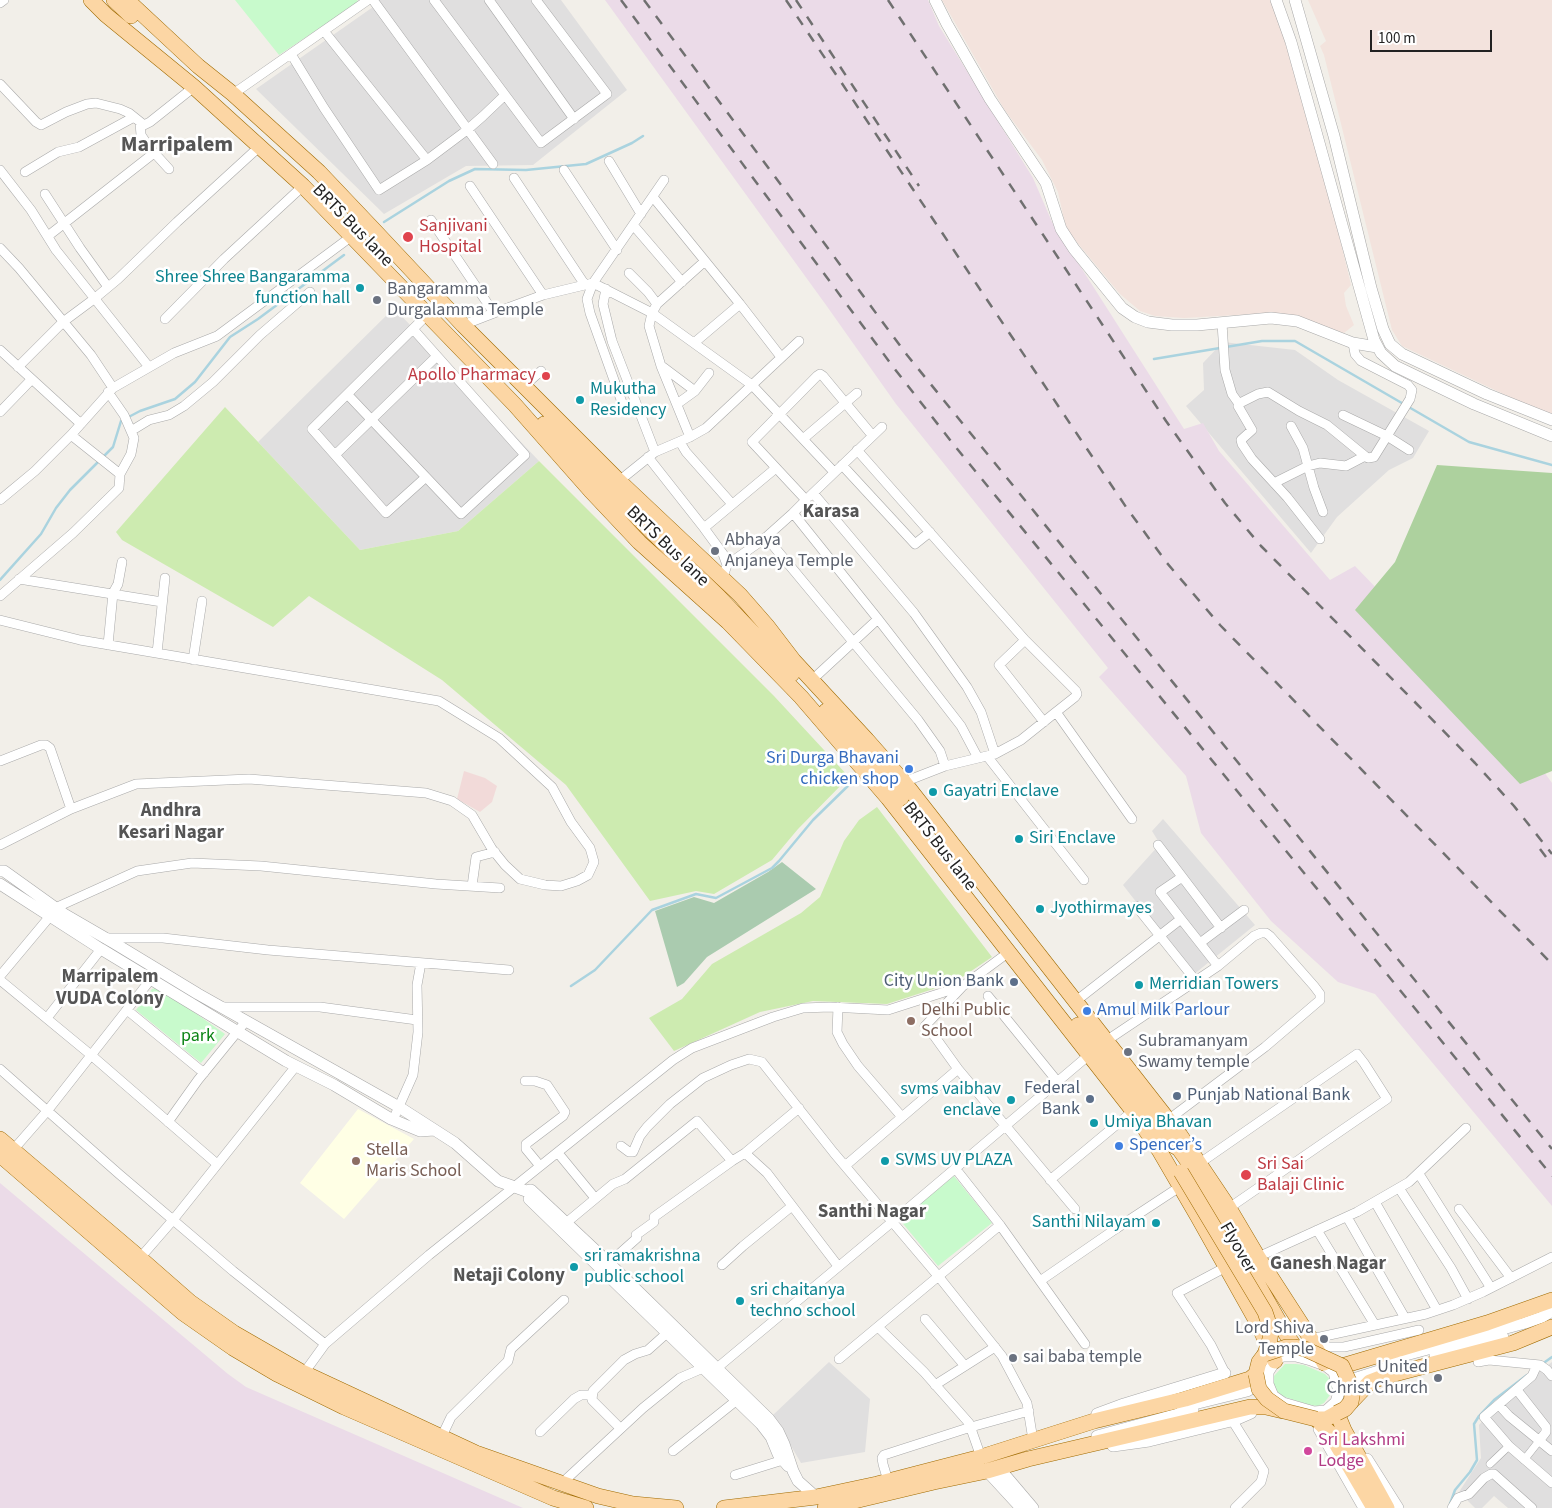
<!DOCTYPE html>
<html>
<head>
<meta charset="utf-8">
<style>
	body { margin:0 }
	#map { position:relative; width:1552px; height:1508px; overflow:hidden; background:#f2efe9; font-family:"Source Sans 3",sans-serif }
	canvas { display:block }
	.scale { position:absolute; left:1370px; top:30px; width:122px; height:22px; box-sizing:border-box; border:2px solid #222; border-top:0; padding-left:6px; font-size:15px; line-height:18px; white-space:nowrap; color:#222; -webkit-text-stroke:4px #fff; paint-order:stroke }
</style>
</head>
<body>
<div id="map">
<canvas width="1552" height="1508"></canvas>
<div class="scale">100 m</div>
</div>
<script>
const c = document.querySelector('canvas').getContext('2d');
c.lineJoin = 'round';
function paint(path, color) { c.fillStyle = color; c.fill(path, 'evenodd'); }
const toPath = rows => new Path2D(rows.map(r => 'M' + r).join(''));
function strokePath(path, color, width, dash) { c.strokeStyle = color; c.lineWidth = width; c.lineCap = dash ? 'butt' : 'round'; c.setLineDash(dash || []); c.stroke(path); }
function drawText(font, color, halo, rows, align = 'center') {
  c.font = font + ' "Source Sans 3",sans-serif'; c.lineWidth = 5; c.setLineDash([]); c.textBaseline = 'middle'; c.strokeStyle = halo; c.fillStyle = color; for (const [text, x, y, turn = 0] of rows) {
    c.save(); c.translate(x, y); c.rotate((+turn || 0) * Math.PI / 180); c.textAlign = isNaN(turn) ? turn : align; if (halo) c.strokeText(text, 0, 0); c.fillText(text, 0, 0); c.restore();
  }
}
const residential = toPath([
	[368,0,561,0,627,90,533,165,466,166,384,214,256,89,373,7],
	[394,308,539,461,458,531,360,550,258,442],
	[1223,342,1295,350,1338,380,1429,431,1413,458,1389,470,1337,517,1311,553,1186,406,1204,390,1203,363],
	[1163,819,1255,925,1193,975,1123,885,1160,844,1152,831],
	[829,1362,870,1399,865,1452,801,1463,773,1415],
	[1552,1362,1552,1508,1508,1508,1494,1496,1482,1508,1475,1508,1459,1492,1481,1458,1479,1425,1499,1402]
]);
const commercial = toPath([
	[464,771,485,778,497,786,492,802,480,812,457,799]
]);
const industrial = toPath([
	[605,0,928,0,939,26,1033,178,1052,222,1184,429,1203,423,1219,451,1330,580,1355,566,1516,733,1552,783,1552,1206,1375,994,1338,982,1271,921,1201,833,1186,776,1099,677,1108,668,896,404,826,305],
	[0,1183,228,1374,246,1387,523,1508,0,1508]
]);
const education = toPath([
	[358,1109,414,1139,344,1219,300,1183]
]);
const military = toPath([
	[942,0,1273,0,1331,201,1351,285,1344,293,1346,306,1354,325,1344,333,1272,313,1184,318,1155,316,1140,311,1120,294,1070,234,1065,224,1058,192,1042,160,1004,109],
	[1308,0,1552,0,1552,414,1535,409,1402,346,1392,330,1324,55,1320,46,1326,41]
]);
const grass = toPath([
	[225,407,360,550,458,531,539,461,774,696,849,777,798,829,772,860,714,894,696,891,650,901,566,785,442,680,309,596,273,627,122,540,116,532],
	[877,807,992,957,955,982,887,1004,813,1001,760,1012,674,1051,649,1018,682,999,712,964,801,913,820,897,844,841,859,820]
]);
const forest = toPath([
	[1437,465,1552,473,1552,771,1520,784,1355,610,1395,562]
]);
const cemetery = toPath([
	[782,862,816,889,707,957,684,983,677,987,655,911,694,897,714,903,768,872]
]);
const park = toPath([
	[235,0,357,0,359,2,279,55],
	[156,988,174,998,225,1034,201,1063,136,1010,152,989],
	[954,1176,992,1223,938,1266,900,1220],
	[1285,1364,1296,1364,1304,1365,1325,1374,1330,1379,1333,1385,1333,1391,1324,1403,1318,1406,1309,1405,1282,1396,1275,1389,1273,1384,1274,1376]
]);
const stream = toPath([
	[384,222,449,181,475,169,526,170,586,164,632,143,643,136],
	[1154,359,1262,341,1295,341,1469,442,1552,465],
	[103,457,113,447,121,421,140,411,175,399,195,382,230,337,258,319,344,255],
	[0,580,41,534,56,508,70,490,99,461],
	[571,986,595,970,652,910,696,894,716,898,772,868,779,861,813,820,855,779],
	[1545,1362,1552,1357],
	[1450,1504,1455,1490,1470,1472,1477,1460,1474,1424,1479,1416,1494,1400,1527,1375]
]);
const pedestrian = toPath([
	[1524,1460,1539,1441],
	[1490,1464,1509,1446]
]);
const minor = toPath([
	[373,0,493,164],
	[434,0,541,143,607,94,536,0],
	[489,0,574,119],
	[0,3,4,0],
	[324,31,427,160],
	[291,54,324,108,379,190,427,160,467,130,483,116,504,96],
	[0,84,36,122,41,125,66,112,87,104,96,103,120,109,129,113,144,125,150,122,194,87],
	[233,94,368,0],
	[140,123,141,135,149,147,169,169],
	[609,161,641,214],
	[0,170,31,210,56,250,149,367],
	[564,170,617,250],
	[25,172,58,152,79,147,134,117],
	[514,178,585,285],
	[470,186,543,295],
	[45,194,80,248,108,287],
	[653,197,740,304,781,357],
	[431,220,494,313,543,295,593,283,652,313,752,385,834,472],
	[634,226,682,282],
	[48,236,154,153],
	[0,248,19,268,91,355,113,388],
	[629,273,648,292,657,304],
	[606,289,603,304,612,341,655,452],
	[165,319,224,259,303,186],
	[1222,323,1225,370,1232,394,1239,404],
	[463,325,494,313],
	[694,343,740,304],
	[0,350,81,424],
	[18,367,63,322,94,299,118,279,177,222,259,147],
	[663,367,695,391],
	[524,386,541,371],
	[348,395,461,514,525,455,413,329],
	[677,404,695,391,709,373],
	[637,406,625,409,624,408,590,313,587,299,593,283,664,180],
	[0,412,31,380],
	[1343,415,1387,436,1409,450],
	[1291,426,1303,448,1314,488,1323,512],
	[131,431,149,420,169,415,184,406,213,382,260,335,310,292],
	[71,435,120,474],
	[690,437,661,366,649,326,652,313,657,304,705,261],
	[803,439,857,393],
	[680,442,686,452,732,504],
	[857,450,1025,640,1076,691,1077,694,1075,697,1056,712],
	[335,455,437,356],
	[648,457,704,528,723,554,727,565],
	[842,465,915,544,930,532],
	[426,477,386,513,312,429,428,314],
	[619,481,655,452,690,437,706,428,799,341],
	[1274,483,1308,466,1320,463,1346,466,1365,456],
	[813,493,914,613,967,687,981,712,995,754],
	[810,496,882,427],
	[0,500,35,471,71,435,113,388,174,353,217,336,352,236],
	[793,513,806,500,752,442,817,376,820,374,823,376,872,435],
	[704,528,776,468],
	[766,537,918,720,940,751,945,766],
	[1320,539,1287,497,1252,459,1242,444,1241,440,1252,430,1238,406,1240,403,1258,394,1268,392,1299,411,1327,425,1365,456,1368,458,1374,457,1410,399,1412,390,1408,385,1361,361,1355,354,1353,343],
	[19,579,162,602],
	[722,580,727,565,764,539,793,513,878,619,961,726,978,758],
	[0,596,73,533,119,488,120,474,131,454,134,438,124,415,108,392],
	[0,620,80,640,439,701,499,738,552,787,571,822,590,848,594,862,588,875,577,881,561,886,545,885,520,879,505,865,492,849,472,815,452,801,426,793,249,779,136,784,71,809,0,845],
	[1025,640,999,665,1044,722],
	[108,645,113,593,118,584,122,562],
	[157,653,165,578],
	[193,660,202,601],
	[812,680,878,619],
	[987,756,1084,880],
	[0,761,41,745,46,745,50,748,71,809],
	[904,782,945,766,995,754,1021,740,1056,712,1132,819],
	[1158,845,1221,928],
	[472,886,476,857,495,852],
	[1136,906,1196,981],
	[55,908,137,871,192,863,261,866,436,884,500,888],
	[1181,919,1218,966],
	[106,938,163,938,268,950,509,970],
	[1200,943,1244,910],
	[0,976,51,915],
	[0,980,91,1055,217,1164],
	[988,996,1057,1081],
	[1076,1001,1181,919,1160,892,1182,877],
	[223,1007,320,1007,417,1020],
	[838,1007,837,1032,843,1044,858,1066,902,1117],
	[127,1010,204,1073],
	[47,1018,101,949],
	[1106,1041,1218,966,1254,936,1261,933,1266,933,1270,936,1314,986,1320,994,1320,1000,1265,1047,1168,1120],
	[0,1069,119,1174,233,1271,325,1344],
	[958,1069,935,1037,925,1026,962,987],
	[525,1081,535,1081,547,1085,565,1112,563,1116,526,1144,526,1149,540,1166],
	[393,1120,413,1075,418,1032,417,985,421,963],
	[168,1122,198,1080,246,1021],
	[621,1146,629,1152,633,1152,640,1136,647,1127,670,1104,703,1078,731,1065,749,1059,762,1062,834,1153,939,1277,1002,1356,1027,1403,1033,1440],
	[13,1150,48,1110,155,974],
	[558,1153,595,1198],
	[745,1153,767,1173,838,1266],
	[1200,1163,1357,1054,1364,1063,1387,1099,1229,1208],
	[845,1166,958,1069,1075,1209],
	[955,1168,1000,1225,1085,1344],
	[1419,1174,1491,1288],
	[1050,1180,1133,1111],
	[1399,1188,1451,1268,1468,1299],
	[1375,1202,1437,1310],
	[1459,1209,1511,1278],
	[1347,1217,1405,1318],
	[566,1223,613,1184,625,1179,697,1121,732,1161],
	[1317,1230,1375,1325],
	[1258,1257,1357,1212,1409,1182,1466,1128],
	[140,1258,173,1220,296,1066],
	[609,1263,637,1238,636,1235,654,1222,654,1217,732,1161,745,1153,799,1108],
	[722,1265,743,1246,792,1206],
	[1040,1281,1114,1230,1181,1186],
	[925,1319,965,1366],
	[878,1327,924,1372,969,1423,981,1457],
	[1311,1339,1426,1314,1453,1305,1483,1292,1552,1257],
	[1313,1340,1329,1347,1344,1347,1419,1330],
	[839,1359,1000,1225],
	[1478,1362,1489,1360,1540,1365,1547,1370,1552,1376],
	[1537,1365,1532,1376,1484,1417,1509,1446,1552,1483],
	[304,1373,325,1344,429,1255,673,1060,692,1048,773,1017,803,1008,830,1007,888,1010,963,986,1009,952],
	[1225,1373,1211,1345,1177,1293,1226,1267],
	[935,1385,995,1347],
	[1517,1390,1546,1427,1546,1432,1539,1441],
	[1499,1405,1509,1416,1552,1451],
	[1232,1420,1264,1471,1261,1482,1235,1508],
	[620,1428,592,1400,593,1391,624,1360,635,1354,648,1350,667,1333],
	[540,1432,574,1399,581,1395,592,1395],
	[442,1436,451,1417,508,1361,511,1349,564,1300],
	[673,1451,737,1400],
	[735,1475,783,1460],
	[888,1481,883,1464,882,1458,884,1455,971,1427,1029,1411],
	[561,1484,643,1408,680,1378,703,1368,717,1368,892,1222,1089,1055],
	[1452,1508,1458,1498,1469,1494,1484,1478,1491,1474,1494,1474,1532,1508]
]);
const tertiary = toPath([
	[935,0,947,24,990,99,1046,183,1061,229,1074,249,1122,308,1135,317,1148,322,1172,325,1197,325,1271,318,1297,321,1353,343,1377,347],
	[1276,0,1291,42,1374,340,1381,353,1395,366,1474,404,1552,436],
	[1295,0,1334,136,1371,288,1383,329,1390,344,1402,354,1487,394,1552,420],
	[0,871,4,871,64,914,114,943,198,994,399,1107,455,1143,498,1181,526,1191,531,1190,609,1263,769,1419,778,1431,784,1444,793,1471,798,1481,816,1497],
	[0,884,101,949,286,1061,334,1085,391,1119,420,1131,434,1130],
	[529,1199,761,1424,771,1437,778,1454,788,1466],
	[1282,1356,1296,1356,1311,1360,1325,1365,1334,1372,1339,1392,1336,1402,1326,1411,1314,1412,1283,1403,1273,1396,1268,1384,1268,1372,1275,1361,1282,1356],
	[1435,1356,1503,1337],
	[1387,1360,1525,1323,1542,1317,1552,1311],
	[1338,1384,1388,1368],
	[1182,1407,1247,1391,1268,1379],
	[1096,1417,1097,1414,1124,1404,1225,1373],
	[1319,1429,1364,1508],
	[1097,1436,1193,1410],
	[1113,1446,1149,1441,1235,1420,1251,1413],
	[1367,1459,1398,1508],
	[999,1468,1033,1508],
	[987,1471,1021,1508]
]);
const primary = toPath([
	[91,0,106,15,194,87,303,186,515,405,590,490,639,542,728,622,801,697,888,798,1133,1111,1159,1150,1198,1217,1257,1322,1275,1361],
	[114,0,131,16],
	[127,0,198,66,233,94,319,172,374,230,463,325,619,481,740,595,768,627,794,661,867,740,904,782,1180,1135,1229,1208,1258,1257,1311,1339,1324,1363],
	[544,424,611,492,719,597,792,674],
	[826,711,855,743,901,798],
	[1078,1025,1168,1142,1179,1149,1191,1166,1286,1334,1295,1347],
	[0,1139,133,1252,190,1302,234,1333,300,1371,476,1453,598,1496,633,1504,676,1508],
	[0,1155,183,1313,233,1348,277,1374,344,1407,553,1498,586,1508],
	[1342,1366,1487,1323,1552,1300],
	[1351,1402,1370,1382,1383,1377,1513,1343,1552,1327],
	[1316,1419,1326,1419,1337,1413,1344,1430,1387,1508],
	[1316,1419,1330,1433,1374,1508],
	[724,1508,816,1497,877,1484,981,1457,1094,1421,1185,1399,1250,1379,1256,1374,1259,1362,1265,1354],
	[825,1508,934,1482,987,1471,1028,1459,1250,1407,1266,1407,1283,1411]
]);
const rail = toPath([
	[621,0,894,368,954,445,1552,1176],
	[644,0,907,355,1552,1149],
	[786,0,1126,507,1167,563,1220,625,1552,964],
	[796,0,919,186],
	[888,0,1166,421,1225,503,1261,546,1475,763,1514,806,1552,854],
	[1540,849,1552,865]
]);
const primaryBridge = toPath([
	[1181,1172,1265,1312,1271,1330,1270,1339,1265,1354],
	[1265,1354,1286,1347,1295,1347,1305,1349,1342,1366,1353,1390,1351,1402,1345,1409,1337,1413],
	[1256,1374,1259,1389,1267,1399,1284,1411,1316,1419]
]);
const markers = [
	[408,237,6,"#e0444e"],
	[360,288,5,"#0f9aa8"],
	[377,300,5,"#6b7280"],
	[546,376,5,"#e0444e"],
	[580,400,5,"#0f9aa8"],
	[715,551,5,"#6b7280"],
	[909,769,5,"#3f7fe0"],
	[933,792,5,"#0f9aa8"],
	[1019,839,5,"#0f9aa8"],
	[1040,909,5,"#0f9aa8"],
	[1014,982,5,"#5c6f8a"],
	[1139,985,5,"#0f9aa8"],
	[1087,1011,5,"#3f7fe0"],
	[911,1021,5,"#8d6e63"],
	[1128,1052,5,"#6b7280"],
	[1177,1096,5,"#5c6f8a"],
	[1090,1099,5,"#5c6f8a"],
	[1011,1100,5,"#0f9aa8"],
	[1094,1123,5,"#0f9aa8"],
	[1119,1146,5,"#3f7fe0"],
	[356,1161,5,"#8d6e63"],
	[885,1161,5,"#0f9aa8"],
	[1246,1175,6,"#e0444e"],
	[1156,1223,5,"#0f9aa8"],
	[574,1267,5,"#0f9aa8"],
	[740,1301,5,"#0f9aa8"],
	[1324,1339,5,"#6b7280"],
	[1013,1358,5,"#6b7280"],
	[1438,1378,5,"#6b7280"],
	[1308,1451,5,"#d1479c"]
];
const streetNames = [
	["BRTS Bus lane",352,226,46],
	["BRTS Bus lane",667,547,44],
	["BRTS Bus lane",939,847,52],
	["Flyover",1237,1248,60]
];
const healthNames = [
	["Sanjivani",419,227],
	["Hospital",419,248],
	["Apollo Pharmacy",536,376,"right"],
	["Sri Sai",1257,1165],
	["Balaji Clinic",1257,1186]
];
const cultureNames = [
	["Shree Shree Bangaramma",350,278,"right"],
	["function hall",350,299,"right"],
	["Mukutha",590,390],
	["Residency",590,411],
	["Gayatri Enclave",943,792],
	["Siri Enclave",1029,839],
	["Jyothirmayes",1050,909],
	["Merridian Towers",1149,985],
	["svms vaibhav",1001,1090,"right"],
	["enclave",1001,1111,"right"],
	["Umiya Bhavan",1104,1123],
	["SVMS UV PLAZA",895,1161],
	["Santhi Nilayam",1146,1223,"right"],
	["sri ramakrishna",584,1257],
	["public school",584,1278],
	["sri chaitanya",750,1291],
	["techno school",750,1312]
];
const worshipNames = [
	["Bangaramma",387,290],
	["Durgalamma Temple",387,311],
	["Abhaya",725,541],
	["Anjaneya Temple",725,562],
	["Subramanyam",1138,1042],
	["Swamy temple",1138,1063],
	["Lord Shiva",1314,1329,"right"],
	["Temple",1314,1350,"right"],
	["sai baba temple",1023,1358],
	["United",1428,1368,"right"],
	["Christ Church",1428,1389,"right"]
];
const shopNames = [
	["Sri Durga Bhavani",899,759,"right"],
	["chicken shop",899,780,"right"],
	["Amul Milk Parlour",1097,1011],
	["Spencer’s",1129,1146]
];
const serviceNames = [
	["City Union Bank",1004,982],
	["Federal",1080,1089],
	["Bank",1080,1110],
	["Punjab National Bank",1187,1096,"left"]
];
const educationNames = [
	["Delhi Public",921,1011],
	["School",921,1032],
	["Stella",366,1151],
	["Maris School",366,1172]
];
const parkNames = [
	["park",198,1037]
];
const hotelNames = [
	["Sri Lakshmi",1318,1441],
	["Lodge",1318,1462]
];
const neighbourhoodNames = [
	["Karasa",831,513],
	["Andhra",171,812],
	["Kesari Nagar",171,834],
	["Marripalem",110,978],
	["VUDA Colony",110,1000],
	["Santhi Nagar",872,1213],
	["Ganesh Nagar",1328,1265],
	["Netaji Colony",509,1277]
];
const districtNames = [
	["Marripalem",177,146]
];
paint(residential, '#e0dfdf');
paint(commercial, '#f2dad9');
paint(industrial, '#ebdbe8');
paint(education, '#ffffe5');
paint(military, '#f3e3dd');
paint(grass, '#cdebb0');
paint(forest, '#add19e');
paint(cemetery, '#aacbaf');
paint(park, '#c8facc');
strokePath(stream, '#aad3df', 2.5);
strokePath(pedestrian, '#a9a9a9', 8);
strokePath(minor, '#a9a9a9', 10);
strokePath(tertiary, '#a9a9a9', 12);
strokePath(primary, '#a06b00', 16);
strokePath(pedestrian, '#fff', 7);
strokePath(minor, '#fff', 9);
strokePath(tertiary, '#fff', 11);
strokePath(primary, '#fcd6a4', 15);
strokePath(rail, '#707070', 2.5, [10, 10]);
strokePath(primaryBridge, '#a06b00', 16, []);
strokePath(primaryBridge, '#fcd6a4', 15);
for (const [x, y, r, color] of markers) { const dot = new Path2D(); dot.arc(x, y, r, 0, 2 * Math.PI); c.fillStyle = color; c.fill(dot); strokePath(dot, '#fff', 2); }
drawText('18px', '#222', '#fff', streetNames);
drawText('18px', '#be3a42', '#fff', healthNames, 'left');
drawText('18px', '#0d838f', '#fff', cultureNames, 'left');
drawText('18px', '#5b616d', '#fff', worshipNames, 'left');
drawText('18px', '#366cbe', '#fff', shopNames, 'left');
drawText('18px', '#4e5e75', '#fff', serviceNames, 'right');
drawText('18px', '#785e54', '#fff', educationNames, 'left');
drawText('18px', '#0c8416', '#fff', parkNames);
drawText('18px', '#b23c85', '#fff', hotelNames, 'left');
drawText('bold 19px', '#555', '#fff', neighbourhoodNames);
drawText('bold 22px', '#555', '#fff', districtNames);
</script>
</body>
</html>
